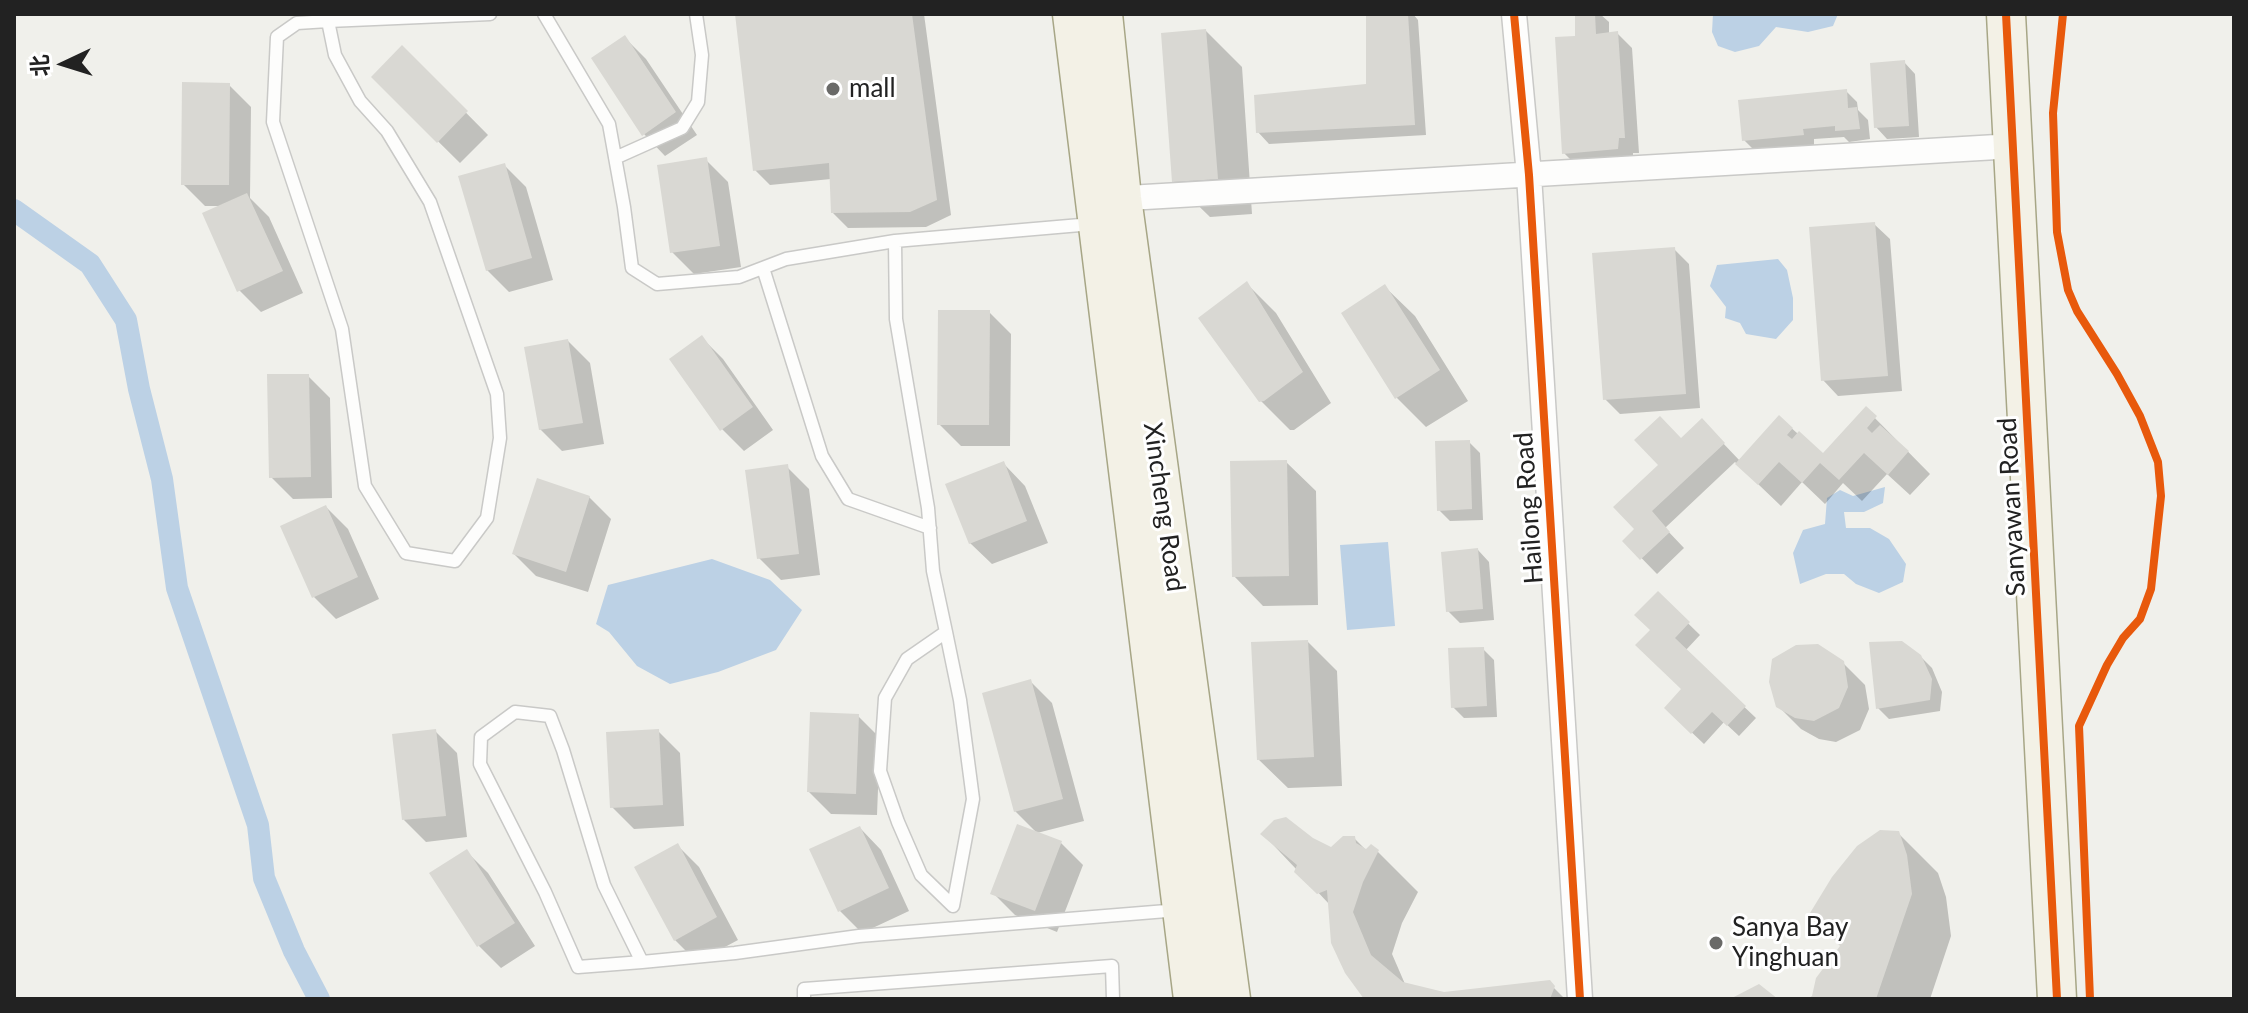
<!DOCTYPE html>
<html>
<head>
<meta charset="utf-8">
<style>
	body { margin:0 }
	#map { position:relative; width:2248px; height:1013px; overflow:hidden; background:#f0f0eb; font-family:Lato,"Noto Sans SC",sans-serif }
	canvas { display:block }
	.frame { position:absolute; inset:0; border:16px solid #222; pointer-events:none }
	.north { position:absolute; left:24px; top:24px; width:80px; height:80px; -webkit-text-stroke:6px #fff; paint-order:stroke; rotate:266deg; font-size:22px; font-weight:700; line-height:32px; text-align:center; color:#222 }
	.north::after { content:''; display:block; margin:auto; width:28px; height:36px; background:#222; clip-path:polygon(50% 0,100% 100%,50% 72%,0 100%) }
</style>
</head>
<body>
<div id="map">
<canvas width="2248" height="1013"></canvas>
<div class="frame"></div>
<div class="north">北</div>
</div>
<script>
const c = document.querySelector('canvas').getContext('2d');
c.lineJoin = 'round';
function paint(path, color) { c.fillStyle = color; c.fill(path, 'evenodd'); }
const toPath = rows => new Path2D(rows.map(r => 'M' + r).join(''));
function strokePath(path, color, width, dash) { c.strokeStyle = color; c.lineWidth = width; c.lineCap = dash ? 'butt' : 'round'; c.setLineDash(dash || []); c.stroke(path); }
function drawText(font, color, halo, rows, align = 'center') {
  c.font = font + ' Lato,sans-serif'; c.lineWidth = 6; c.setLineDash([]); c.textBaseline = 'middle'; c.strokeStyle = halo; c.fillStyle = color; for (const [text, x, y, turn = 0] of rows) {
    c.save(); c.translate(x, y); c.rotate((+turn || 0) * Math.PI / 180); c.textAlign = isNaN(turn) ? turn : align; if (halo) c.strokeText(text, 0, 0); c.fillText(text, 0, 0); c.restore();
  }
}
const water = toPath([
	[1713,14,1838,14,1833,26,1808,32,1776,27,1759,46,1735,52,1718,46,1712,32],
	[1778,259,1787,270,1793,298,1793,320,1776,339,1746,334,1740,323,1725,318,1726,307,1710,286,1717,265],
	[1885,487,1883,503,1864,512,1844,512,1846,528,1870,528,1889,539,1906,564,1903,582,1879,593,1856,584,1844,574,1826,574,1800,584,1793,553,1803,530,1825,524,1827,498,1840,490,1853,496],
	[1388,542,1395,626,1347,630,1340,545],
	[712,559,770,580,802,610,776,650,718,672,670,684,637,666,609,632,596,624,608,585]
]);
const shadow = toPath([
	[737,14,924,14,951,215,926,227,848,228,833,213,831,179,770,185,755,170],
	[1368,14,1413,14,1418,20,1426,135,1269,144,1258,132,1368,85],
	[1577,14,1600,14,1609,22,1609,34,1617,33,1632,48,1639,153,1633,153,1633,164,1579,168,1564,153,1577,38],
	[1206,31,1242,67,1252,214,1210,217,1174,182],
	[625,38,646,59,697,135,665,156,644,134],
	[402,48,488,135,460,163,373,77],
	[1904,62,1915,74,1919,137,1887,139,1876,127],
	[229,85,251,107,250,198,269,217,303,293,261,312,239,290,222,206,205,206,183,184],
	[1846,91,1857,102,1858,110,1868,120,1870,139,1849,142,1844,137,1814,139,1814,146,1755,151,1744,140],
	[706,160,728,182,741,267,694,274,672,252],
	[504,165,526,187,553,280,509,292,487,270],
	[1874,224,1890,239,1902,391,1838,396,1823,380],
	[1674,249,1689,264,1700,408,1620,414,1605,399],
	[1247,284,1276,313,1331,403,1294,430,1290,430,1260,400],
	[1385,287,1415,316,1468,401,1426,427,1397,398],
	[989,312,1011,334,1010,446,961,446,939,424],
	[702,338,723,359,773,430,744,451,722,429],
	[568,341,590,363,604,444,562,451,540,429],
	[308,376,330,398,332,498,293,499,271,477],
	[1866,409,1930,474,1910,495,1887,474,1862,501,1843,483,1825,504,1802,482,1781,506,1735,462,1665,528,1684,548,1657,574,1625,541,1637,529,1660,465,1702,421,1740,461,1780,418,1823,456],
	[1469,442,1480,453,1483,520,1450,521,1439,510],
	[1286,462,1316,491,1318,605,1263,606,1234,576],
	[1004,464,1025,486,1048,543,992,564,970,543],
	[787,467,809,489,820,575,781,580,759,558],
	[589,497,611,519,588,592,536,576,514,554],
	[326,507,348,529,379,599,336,619,314,597],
	[1478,550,1489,562,1494,620,1460,623,1448,611],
	[1658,594,1700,635,1685,651,1756,718,1739,736,1724,722,1704,744,1666,708,1684,689,1652,630],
	[1308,642,1337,671,1342,786,1288,788,1258,759],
	[1483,649,1494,660,1497,717,1464,718,1453,707],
	[1920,656,1932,668,1942,692,1940,711,1889,719,1878,708],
	[1842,662,1865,685,1869,709,1860,730,1836,742,1819,739,1801,729,1778,706],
	[1030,681,1052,703,1084,821,1037,833,1015,811],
	[858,716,880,738,877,815,831,814,809,792],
	[435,731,457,753,467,837,426,842,404,820],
	[658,731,680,753,684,826,634,829,612,807],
	[860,828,881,850,909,911,862,933,840,911],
	[1898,833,1938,873,1946,897,1951,936,1930,999,1811,999,1842,946],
	[1263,834,1312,840,1331,849,1354,838,1367,851,1378,852,1418,892,1402,923,1392,954,1405,984,1444,994,1549,983,1565,999,1367,999,1330,905],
	[1061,843,1083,865,1057,932,1015,915,993,893],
	[677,845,699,867,738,940,697,962,675,940],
	[466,851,488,873,535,946,501,968,479,946,432,873]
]);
const canal = toPath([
	[14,210,90,264,126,320,139,389,162,479,177,588,258,825,264,878,294,951,319,999]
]);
const building = toPath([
	[735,14,912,14,937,200,910,212,831,213,829,163,753,171],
	[1366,14,1408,14,1415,125,1256,133,1254,95,1366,84],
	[1575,14,1595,14,1596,34,1618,31,1625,138,1619,138,1618,149,1562,154,1555,37,1575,36],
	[1206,29,1218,179,1172,182,1161,33],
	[625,35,676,112,642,136,591,58],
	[402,45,468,111,437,143,371,77],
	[1905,60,1909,126,1874,128,1870,63],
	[182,82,230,83,229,185,181,185],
	[1847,89,1848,108,1857,107,1860,129,1835,131,1835,126,1803,129,1804,135,1742,141,1738,100],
	[707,157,720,246,670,253,657,165],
	[505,163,532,258,486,271,458,176],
	[247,193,283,271,237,292,202,213],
	[1875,222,1888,376,1821,381,1809,227],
	[1675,247,1686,394,1603,400,1592,253],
	[1247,281,1303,372,1264,401,1259,402,1198,318],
	[1385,284,1440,370,1395,399,1341,313],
	[938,310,990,310,989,425,937,425],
	[702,335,753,407,720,431,669,359],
	[568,339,583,423,539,430,524,347],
	[267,374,309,374,311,477,269,478],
	[1866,406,1877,416,1867,428,1872,433,1880,425,1909,451,1888,475,1864,453,1839,480,1820,463,1802,483,1779,462,1758,485,1735,464,1779,415,1793,428,1787,435,1792,439,1799,431,1823,453],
	[1660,416,1681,438,1702,418,1725,443,1652,511,1670,532,1640,560,1622,541,1634,529,1613,507,1658,465,1634,440],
	[1470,440,1472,509,1437,511,1435,441],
	[1287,460,1289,576,1232,577,1230,461],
	[1004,461,1027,521,969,544,945,484],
	[788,464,799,554,757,559,745,470],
	[537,478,590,496,566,572,512,554],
	[326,505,358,577,312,598,280,526],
	[1478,548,1483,609,1446,612,1441,552],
	[1658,591,1690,622,1675,638,1746,706,1727,726,1712,712,1691,734,1664,708,1681,689,1635,645,1650,630,1634,615],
	[1308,640,1314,757,1257,760,1251,642],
	[1902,641,1921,655,1932,679,1930,700,1876,709,1869,642],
	[1818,644,1844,661,1848,687,1839,708,1814,721,1795,718,1776,707,1769,682,1772,659,1796,645],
	[1484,647,1487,706,1451,708,1448,648],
	[1031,679,1063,799,1014,812,982,693],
	[810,712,859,714,856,794,807,792],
	[436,729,446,816,402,820,392,734],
	[659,729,663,805,610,808,606,732],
	[1286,817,1313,838,1331,847,1343,836,1355,836,1356,843,1366,849,1371,844,1379,850,1363,882,1353,912,1371,955,1403,982,1444,992,1550,980,1555,986,1550,999,1364,999,1345,973,1331,943,1327,890,1317,894,1294,872,1297,865,1260,834,1274,820],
	[1017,824,1062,841,1035,911,990,894],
	[860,826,889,888,838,912,809,849],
	[1880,830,1899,831,1907,855,1912,894,1876,999,1807,999,1812,996,1816,978,1840,946,1810,913,1832,877,1857,846],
	[678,843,717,917,674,941,634,867],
	[467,849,515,923,477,947,429,873],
	[1759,984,1778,999,1730,999]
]);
const service = toPath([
	[544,14,609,124,624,207,632,268,657,284,739,277,786,259,895,241,1092,224],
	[328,21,335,55,360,101,387,131,430,202,497,394,500,438,487,518,455,561,406,553,365,486,342,329,273,122,277,37,297,23,328,21,490,14],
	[615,158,682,128,698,102,702,55,696,14],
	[895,241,896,319,928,508,933,571,946,632,960,700,973,799,953,906,921,875,898,822,880,771,885,698,907,659,946,632],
	[763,268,822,456,848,499,930,528],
	[642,962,604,885,563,750,550,716,515,712,481,737,480,764,545,892,578,967,642,962,735,953,859,936,1179,910],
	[804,999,804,989,1112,966,1113,999]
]);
const minor = toPath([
	[1514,14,1529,175,1580,999],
	[1111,199,2014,146]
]);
const primary = toPath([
	[1072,14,1193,999],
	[1103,14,1122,198,1231,999],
	[2006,14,2057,999]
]);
const cycleway = toPath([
	[1514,14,1529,175,1580,999],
	[2006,14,2057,999],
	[2063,14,2053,113,2057,232,2068,290,2077,311,2117,374,2140,416,2158,462,2161,496,2151,589,2140,619,2123,638,2107,665,2079,726,2090,999]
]);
const markers = [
	[833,89,8,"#6a6a68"],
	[1716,943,8,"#6a6a68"]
];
const poiNames = [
	["mall",849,89],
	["Sanya Bay",1732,928],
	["Yinghuan",1732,958]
];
const streetNames = [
	["Xincheng Road",1164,507,82],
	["Sanyawan Road",2012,507,-93],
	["Hailong Road",1529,508,-94]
];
paint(water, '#bcd1e5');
paint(shadow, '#0003');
strokePath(canal, '#bcd1e5', 22);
paint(building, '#d9d8d3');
strokePath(service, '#c9c9c7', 15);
strokePath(minor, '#c9c9c7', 27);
strokePath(primary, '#a7a686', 41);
strokePath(service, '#fdfdfc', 12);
strokePath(minor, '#fdfdfc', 24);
strokePath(primary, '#f3f1e6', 38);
strokePath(cycleway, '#e8590c', 8);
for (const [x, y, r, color] of markers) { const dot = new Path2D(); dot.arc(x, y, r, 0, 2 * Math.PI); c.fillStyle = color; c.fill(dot); strokePath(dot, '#fff', 3); }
drawText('26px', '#222', '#fff', poiNames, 'left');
drawText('26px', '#222', '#fff', streetNames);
</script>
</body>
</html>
